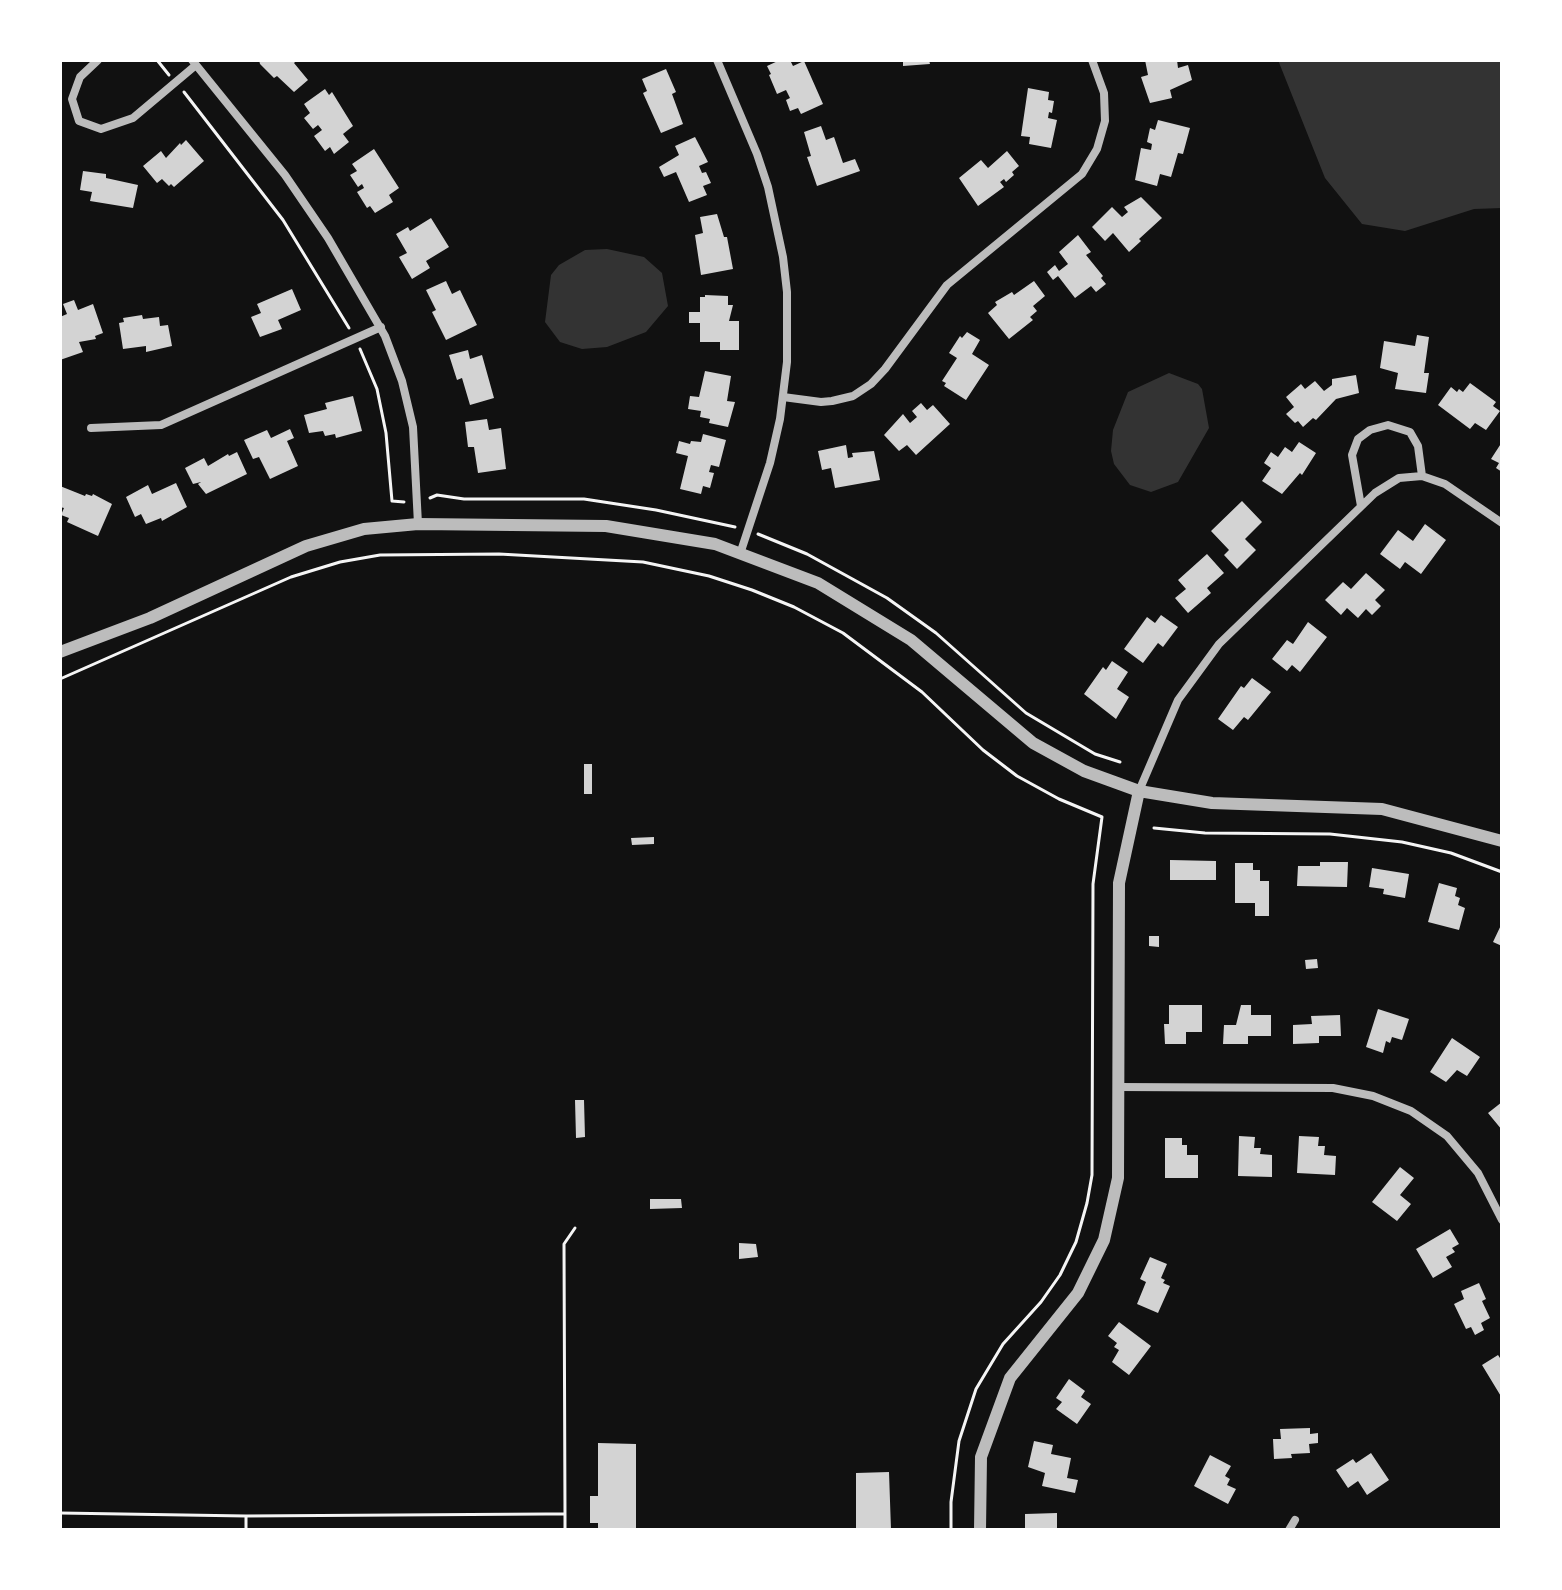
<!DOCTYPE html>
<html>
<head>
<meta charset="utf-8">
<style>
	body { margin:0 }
	#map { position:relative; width:1562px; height:1590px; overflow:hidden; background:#111; font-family:"DejaVu Sans",sans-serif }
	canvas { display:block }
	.frame { position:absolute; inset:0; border:62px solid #fff; pointer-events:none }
</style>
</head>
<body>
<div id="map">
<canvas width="1562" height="1590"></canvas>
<div class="frame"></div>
</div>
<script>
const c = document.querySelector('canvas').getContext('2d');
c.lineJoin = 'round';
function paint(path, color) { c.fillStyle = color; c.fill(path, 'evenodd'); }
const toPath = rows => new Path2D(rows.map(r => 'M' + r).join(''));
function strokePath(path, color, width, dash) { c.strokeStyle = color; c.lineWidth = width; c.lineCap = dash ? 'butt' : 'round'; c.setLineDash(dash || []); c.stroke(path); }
const water = toPath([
	[1278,60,1502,60,1502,208,1474,209,1405,231,1362,224,1325,178],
	[607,249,644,257,662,273,668,306,646,332,607,347,582,349,560,342,545,322,551,275,559,265,585,250],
	[1169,373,1198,384,1202,389,1209,428,1178,482,1151,492,1130,485,1114,464,1111,451,1113,430,1128,392]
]);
const building = toPath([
	[259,60,297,60,294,63,308,80,294,92,277,76,274,78,260,64],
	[780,60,790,60,793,66,804,61,823,104,801,114,798,108,790,111,786,100,790,98,786,90,777,94,769,75,771,74,767,66],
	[903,60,929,60,930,64,903,66],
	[1145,60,1177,60,1178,68,1188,65,1192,80,1170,90,1172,98,1150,103,1141,77,1148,75],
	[666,69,676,92,672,94,683,124,661,133,643,93,647,91,642,79],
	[1028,88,1049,92,1048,100,1054,101,1052,113,1049,112,1048,118,1057,120,1051,148,1029,144,1030,137,1021,136],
	[325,89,329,95,332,92,353,126,343,134,349,142,334,154,330,147,325,151,314,136,322,130,318,125,313,129,304,118,310,113,304,104],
	[1158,120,1190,128,1183,154,1178,153,1171,177,1160,174,1157,186,1135,180,1141,148,1151,150,1152,144,1147,142,1150,128,1155,130],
	[821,126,826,140,834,137,843,163,855,159,860,171,817,186,807,157,811,156,804,132],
	[695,137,708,162,699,166,702,173,706,172,711,183,703,186,707,195,689,202,676,172,664,177,659,167,679,155,675,146],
	[186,140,204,161,174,187,171,184,169,186,162,179,157,183,143,166,161,151,166,158,180,143,181,145],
	[374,149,399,188,389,195,393,202,375,213,370,206,367,208,357,192,364,188,362,184,358,187,350,175,357,171,352,164],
	[1007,151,1019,166,1012,172,1014,175,1006,182,1004,179,1000,182,1004,187,978,206,959,178,981,160,988,168],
	[83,171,106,174,106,178,138,185,133,208,90,201,92,192,80,190],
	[1141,197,1162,218,1139,239,1141,241,1129,252,1113,233,1105,241,1092,227,1112,207,1122,217,1128,212,1124,207],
	[717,214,724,237,727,237,733,269,701,275,695,235,703,233,700,217],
	[431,218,449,247,426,261,430,268,412,279,399,257,407,253,396,234,408,227,410,231],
	[1078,235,1091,252,1086,255,1103,276,1101,278,1106,284,1096,292,1091,286,1075,298,1058,276,1053,280,1047,272,1055,265,1059,271,1068,264,1059,252],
	[446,281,452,294,460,290,477,325,446,340,432,312,436,310,426,290],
	[1034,281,1045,296,1033,306,1037,311,1030,317,1033,320,1009,339,988,313,997,305,995,302,1012,292,1014,295],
	[292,289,301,310,278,320,282,329,260,337,251,317,261,313,257,304],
	[705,295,728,296,728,305,733,305,729,321,739,321,739,350,720,350,720,342,700,342,700,323,689,323,689,312,700,312,700,297,705,297],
	[74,300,78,310,93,304,103,333,95,336,96,339,79,342,83,352,60,360,60,317,67,314,63,304],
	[142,315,143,319,159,317,160,326,168,325,172,346,146,352,146,346,123,349,119,323,124,322,123,318],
	[967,332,980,340,972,354,989,365,966,400,944,386,946,383,942,381,957,358,949,353,960,336,962,338],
	[1417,335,1429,337,1424,373,1429,373,1426,393,1395,389,1398,373,1380,368,1384,341,1415,346],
	[468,350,470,359,482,355,494,398,470,405,462,378,457,380,449,355],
	[705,371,731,376,727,401,735,402,728,427,709,423,710,419,700,417,701,411,688,409,690,396,699,397],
	[1356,375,1359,393,1336,399,1316,420,1313,418,1303,427,1298,421,1295,423,1286,414,1294,407,1286,397,1301,384,1305,389,1315,381,1324,391,1332,385,1332,379],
	[1470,383,1496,402,1493,406,1500,411,1486,430,1475,423,1470,429,1438,405,1451,387,1457,392,1459,389,1463,392],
	[353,396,362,431,336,438,335,434,325,436,323,431,309,433,304,415,327,409,325,403],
	[921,403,927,410,933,405,950,424,916,455,907,445,899,451,884,435,903,414,910,423,917,417,912,411],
	[487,419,489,430,501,428,506,469,478,473,474,447,468,447,465,422],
	[290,429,294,438,287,441,298,466,270,479,259,457,253,459,244,440,267,430,271,438],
	[703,434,726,440,719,467,711,465,709,472,714,473,710,488,703,486,701,494,680,489,688,456,676,453,679,441,690,444,691,441,701,442],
	[1299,442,1316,453,1302,475,1300,473,1282,494,1262,481,1271,468,1264,463,1271,452,1278,457,1285,447,1292,452],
	[1502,442,1502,472,1496,468,1499,463,1491,459],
	[846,445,848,458,853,457,852,453,874,451,880,480,835,488,831,468,822,470,818,451],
	[237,452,247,474,206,494,198,484,201,482,193,484,185,468,204,458,208,466,228,454,229,456],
	[176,483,187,507,162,521,161,518,146,524,141,514,135,517,126,497,148,485,152,494],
	[60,486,85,496,86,494,92,496,93,494,112,504,98,536,67,522,69,518,61,515,64,508,60,507],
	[1242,501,1262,522,1245,539,1256,550,1237,569,1224,555,1229,550,1211,531],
	[1425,524,1446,540,1421,574,1405,562,1400,569,1380,554,1398,530,1413,541],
	[1207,554,1224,573,1207,588,1211,593,1188,613,1175,598,1186,589,1178,580],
	[1366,573,1385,590,1375,600,1381,606,1372,615,1366,609,1358,618,1347,608,1341,615,1325,600,1343,582,1351,589],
	[1161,615,1178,627,1163,647,1158,643,1143,663,1124,649,1147,617,1155,623],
	[1308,622,1327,637,1300,672,1292,665,1287,671,1272,659,1287,640,1293,644],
	[1112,661,1128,672,1117,689,1129,697,1116,719,1084,694,1103,667,1106,670],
	[1252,678,1271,692,1248,720,1244,717,1233,730,1218,719,1241,686,1244,688],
	[584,764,592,764,592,794,584,794],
	[654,837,654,844,632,845,631,838],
	[1170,860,1216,861,1216,880,1170,880],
	[1320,862,1348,862,1347,887,1297,886,1298,866,1320,866],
	[1235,863,1253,863,1253,870,1260,870,1260,881,1269,881,1269,916,1255,916,1255,903,1235,903],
	[1372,868,1409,874,1405,898,1383,894,1384,889,1369,887],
	[1439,883,1457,888,1455,896,1460,898,1458,905,1465,908,1459,930,1428,922],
	[1502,923,1502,946,1493,942],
	[1149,936,1159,936,1159,947,1149,946],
	[1317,959,1318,968,1306,969,1305,960],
	[1169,1005,1202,1005,1202,1032,1186,1032,1186,1044,1165,1044,1164,1024,1169,1024],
	[1241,1005,1251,1005,1251,1015,1271,1015,1271,1036,1248,1036,1248,1044,1223,1044,1224,1025,1236,1025],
	[1378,1009,1409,1019,1402,1040,1392,1037,1390,1043,1386,1041,1383,1053,1366,1047],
	[1340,1015,1341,1036,1319,1036,1319,1043,1293,1044,1293,1025,1312,1024,1311,1016],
	[1452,1038,1480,1057,1467,1076,1457,1070,1446,1082,1430,1072],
	[575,1100,584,1100,585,1137,576,1138],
	[1502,1102,1502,1130,1488,1113],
	[1239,1136,1255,1137,1254,1148,1261,1148,1260,1154,1272,1155,1272,1177,1238,1176],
	[1299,1136,1319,1137,1318,1146,1325,1146,1324,1155,1336,1156,1335,1175,1297,1173],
	[1165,1138,1182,1138,1182,1145,1187,1145,1187,1155,1198,1155,1198,1178,1165,1178],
	[1400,1167,1414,1178,1400,1195,1411,1204,1397,1221,1372,1202],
	[650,1199,681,1199,682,1208,650,1209],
	[1450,1229,1459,1244,1452,1248,1455,1252,1446,1257,1452,1267,1433,1278,1416,1249],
	[739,1243,756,1244,758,1257,739,1259],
	[1150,1257,1167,1264,1161,1278,1165,1280,1163,1283,1170,1286,1158,1313,1137,1304,1146,1282,1140,1279],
	[1479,1283,1486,1299,1482,1301,1490,1318,1481,1323,1484,1330,1475,1335,1471,1327,1466,1329,1454,1304,1464,1299,1461,1291],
	[1119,1322,1151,1346,1129,1375,1112,1362,1119,1350,1114,1347,1117,1343,1108,1336],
	[1498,1355,1502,1361,1502,1398,1482,1365],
	[1069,1379,1085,1391,1081,1397,1091,1404,1077,1424,1056,1409,1062,1402,1056,1398],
	[1310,1428,1310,1434,1318,1433,1318,1443,1309,1444,1310,1453,1291,1454,1292,1458,1274,1459,1273,1439,1281,1439,1280,1429],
	[1034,1441,1053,1445,1051,1454,1071,1458,1067,1478,1078,1480,1075,1493,1042,1486,1045,1473,1028,1467],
	[598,1443,636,1444,636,1530,598,1530,598,1523,590,1523,590,1496,598,1496],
	[1371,1453,1389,1480,1367,1495,1358,1481,1348,1488,1336,1470,1353,1459,1356,1463],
	[1210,1455,1231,1466,1225,1476,1230,1479,1227,1485,1236,1489,1228,1504,1194,1486],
	[889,1472,891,1530,856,1530,856,1473],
	[1057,1513,1057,1530,1025,1530,1025,1514]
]);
const path = toPath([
	[157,60,169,75],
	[184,92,283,220,349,328],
	[360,349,377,389,386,433,392,501,404,502],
	[430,498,437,495,464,499,584,499,656,510,735,527],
	[758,534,807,554,887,598,936,633,1026,713,1095,754,1120,762],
	[60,679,291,577,340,562,380,555,499,554,643,562,709,576,752,590,794,607,843,633,922,692,983,750,1017,776,1059,799,1102,817,1093,884,1092,1175,1087,1203,1076,1242,1060,1275,1041,1302,1003,1344,976,1389,959,1441,951,1502,951,1530],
	[1154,828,1205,833,1330,834,1402,842,1451,853,1502,872],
	[60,1513,246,1516,546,1514,565,1514,565,1530],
	[565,1514,564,1244,575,1228],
	[246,1516,246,1530]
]);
const minor = toPath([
	[98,60,80,77,72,99,79,121,101,129,133,118,196,65],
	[192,60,285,175,328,238,385,336,402,381,413,427,418,524],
	[717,60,757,154,768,187,783,257,787,292,787,362,780,419,770,463,740,554],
	[783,397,821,402,832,401,853,396,871,384,885,369,947,285,1082,174,1097,149,1105,121,1104,93,1092,60],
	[91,428,161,425,381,327],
	[1361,506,1352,455,1358,439,1370,430,1388,425,1410,432,1418,446,1422,476],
	[1139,791,1178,700,1219,644,1375,493,1399,478,1422,476,1445,484,1502,523],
	[1118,1087,1333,1088,1373,1096,1411,1111,1447,1136,1478,1173,1502,1220],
	[1289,1530,1295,1520]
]);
const tertiary = toPath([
	[60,652,150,618,306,546,364,529,418,524,606,526,715,544,818,583,911,640,1033,743,1084,771,1139,791,1212,803,1382,809,1502,841],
	[980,1530,981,1457,1010,1378,1078,1293,1104,1240,1118,1178,1119,883,1139,791]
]);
paint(water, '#333');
paint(building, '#d3d3d3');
strokePath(path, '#f5f5f5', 3);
strokePath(minor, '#bcbcbc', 8);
strokePath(tertiary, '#bcbcbc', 12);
</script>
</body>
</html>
